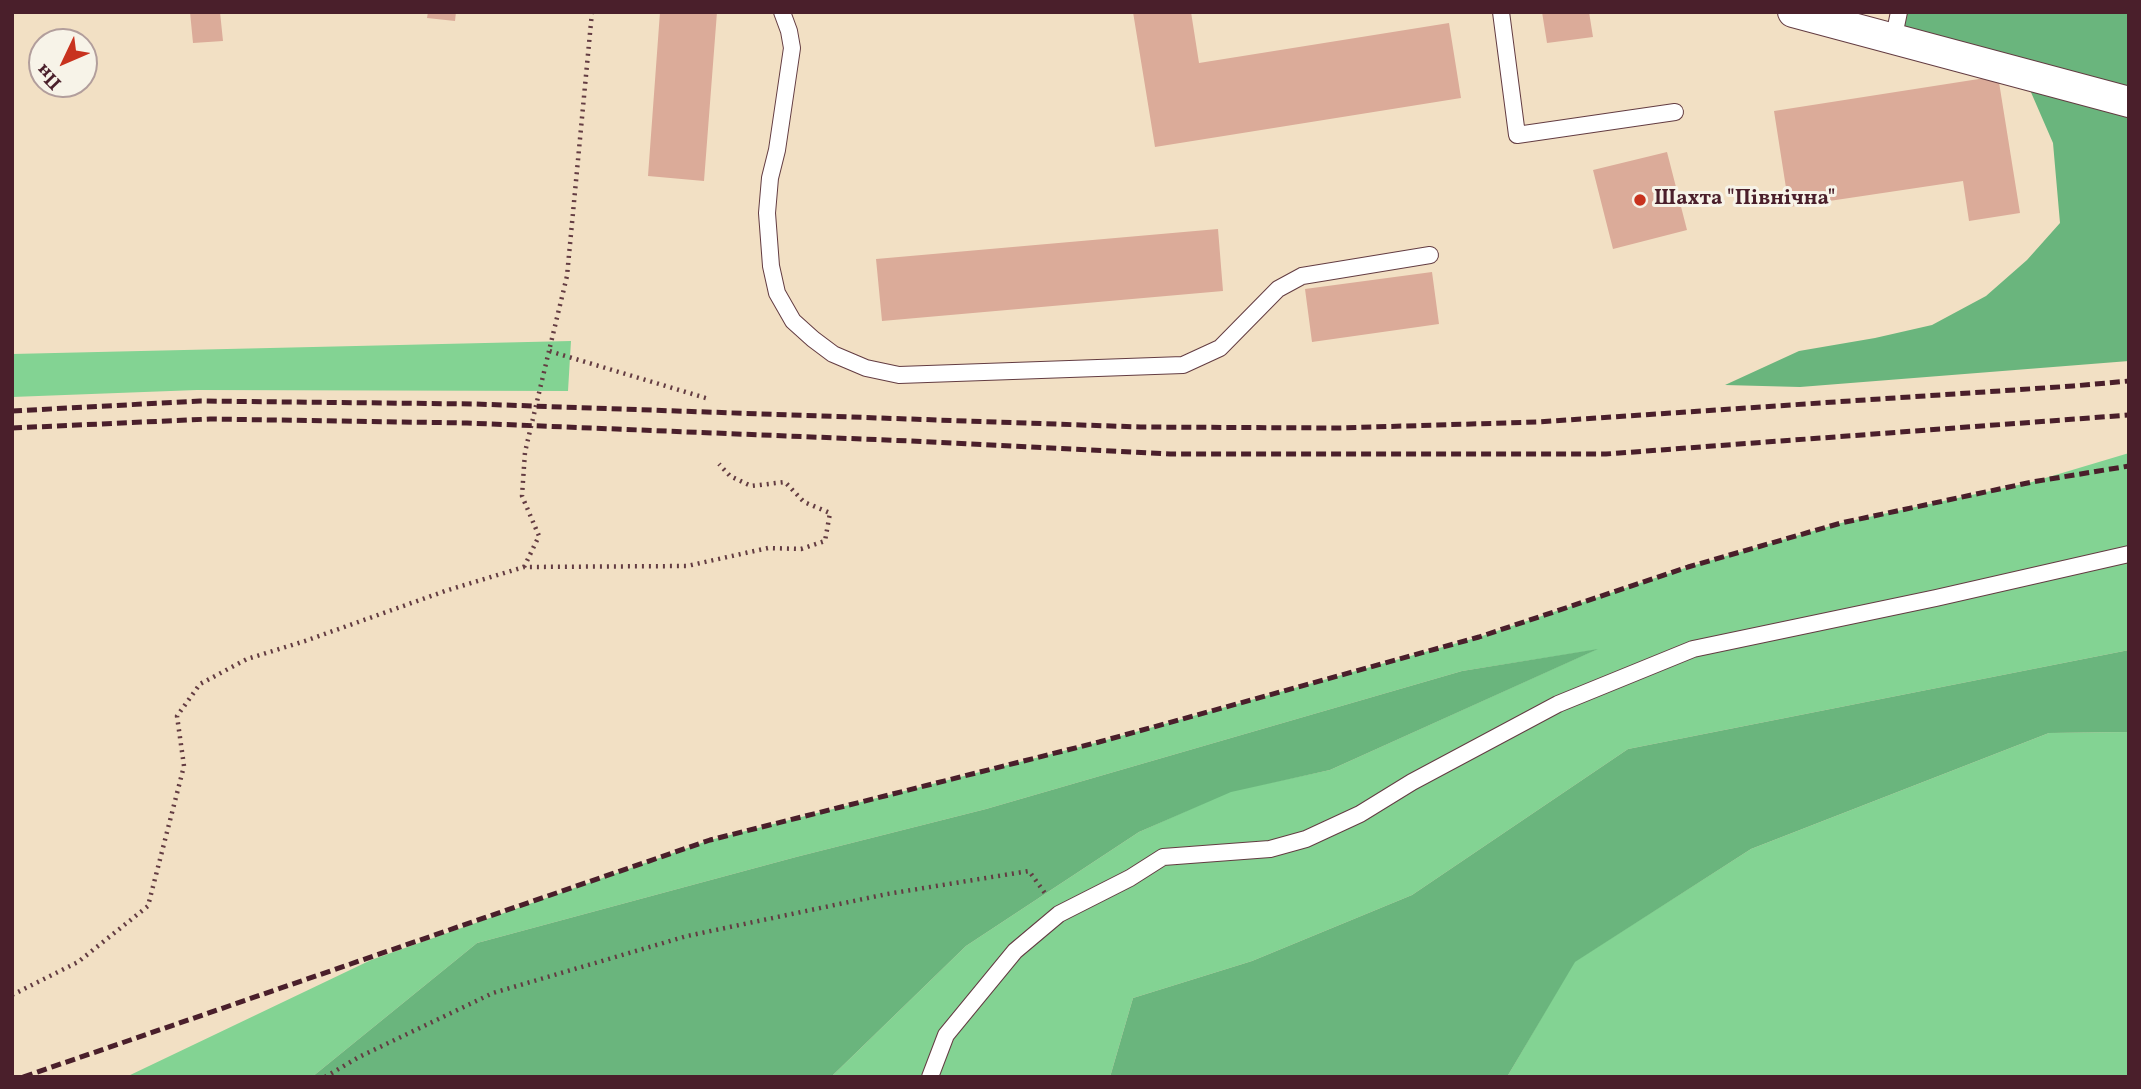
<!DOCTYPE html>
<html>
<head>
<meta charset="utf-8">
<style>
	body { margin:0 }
	#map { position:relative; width:2141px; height:1089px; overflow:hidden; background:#f2e0c4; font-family:Vollkorn,serif }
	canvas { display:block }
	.frame { position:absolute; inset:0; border:14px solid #4a1f2b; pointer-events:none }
	.north { position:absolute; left:28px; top:28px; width:70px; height:70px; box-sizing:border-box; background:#f7f3e8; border:2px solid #b29e9c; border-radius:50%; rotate:226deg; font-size:19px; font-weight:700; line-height:28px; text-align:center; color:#4a1f2b }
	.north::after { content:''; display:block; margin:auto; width:24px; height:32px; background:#c8321e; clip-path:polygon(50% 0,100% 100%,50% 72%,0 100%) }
</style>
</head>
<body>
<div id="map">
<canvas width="2141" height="1089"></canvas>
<div class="frame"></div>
<div class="north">Пн</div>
</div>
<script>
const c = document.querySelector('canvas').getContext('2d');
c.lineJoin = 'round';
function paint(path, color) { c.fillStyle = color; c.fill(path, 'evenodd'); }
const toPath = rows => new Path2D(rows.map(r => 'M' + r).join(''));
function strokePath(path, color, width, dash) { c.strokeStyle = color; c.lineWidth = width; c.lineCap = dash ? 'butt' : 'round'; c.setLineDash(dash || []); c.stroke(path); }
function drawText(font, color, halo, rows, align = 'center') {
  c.font = font + ' Vollkorn,serif'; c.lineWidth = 6; c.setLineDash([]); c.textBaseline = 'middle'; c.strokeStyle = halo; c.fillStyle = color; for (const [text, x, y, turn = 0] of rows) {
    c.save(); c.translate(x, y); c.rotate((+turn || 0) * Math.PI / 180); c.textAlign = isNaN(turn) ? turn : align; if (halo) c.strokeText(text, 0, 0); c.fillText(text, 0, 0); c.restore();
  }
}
const green = toPath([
	[571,341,568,391,197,390,12,397,12,354],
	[2129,453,2129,650,1628,749,1412,895,1252,961,1133,998,1110,1077,831,1077,966,946,1139,832,1231,791,1330,770,1595,650,1462,671,986,809,796,857,477,943,312,1077,126,1077,371,960,710,840,1099,742,1479,637,1688,567,1841,523,2032,482],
	[2129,732,2129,1077,1507,1077,1574,962,1751,849,2049,733]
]);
const forest = toPath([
	[1899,12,2129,12,2129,361,1800,387,1725,385,1799,351,1875,338,1932,325,1986,296,2027,260,2060,223,2053,143,2030,90,1893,41],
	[1598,649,1330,770,1231,792,1139,832,966,946,831,1077,312,1077,477,943,796,857,986,809,1462,671],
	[2129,650,2129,732,2049,733,1751,849,1575,962,1507,1077,1110,1077,1133,998,1252,961,1412,895,1628,749]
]);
const building = toPath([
	[190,12,220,12,223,41,193,43],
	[428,12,456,12,455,21,427,18],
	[660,12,717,12,704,181,648,176],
	[1133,12,1191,12,1199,63,1449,23,1461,98,1155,147],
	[1542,12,1589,12,1593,37,1547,43],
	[1998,76,2020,213,1969,221,1963,181,1789,207,1774,111],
	[1667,152,1687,230,1613,249,1593,170],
	[1218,229,1223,291,882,321,876,259],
	[1432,272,1439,324,1312,342,1305,289]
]);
const path = toPath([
	[592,12,567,276,549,351,709,399],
	[524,567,539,536,522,496,525,452,549,351],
	[12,995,78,962,148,906,184,766,177,716,200,684,247,659,305,641,448,590,524,567,687,566,768,548,801,549,825,541,830,513,804,502,785,482,751,486,730,476,719,464],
	[325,1077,359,1057,493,993,687,936,887,894,1029,871,1047,896]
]);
const service = toPath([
	[782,12,789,31,792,48,777,150,770,178,767,213,771,266,777,293,793,321,813,339,833,354,866,368,899,375,1183,365,1220,348,1278,289,1302,276,1430,255],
	[1501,12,1517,135,1675,112],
	[1893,41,1899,12],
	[930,1077,946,1035,1015,951,1059,914,1130,878,1163,857,1270,849,1306,839,1360,814,1412,782,1558,704,1693,649,1936,598,2129,554]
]);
const minor = toPath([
	[1793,12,2129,102]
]);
const rail = toPath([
	[12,411,200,401,475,404,1140,427,1339,428,1537,422,2073,386,2129,381],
	[12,428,210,419,467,423,911,441,1170,454,1606,454,2129,415],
	[23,1077,710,840,1099,742,1479,637,1688,567,1841,523,2032,482,2129,466]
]);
const markers = [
	[1640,200,7,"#c8321e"]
];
const poiNames = [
	["Шахта \"Північна\"",1654,200]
];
paint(green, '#83d393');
paint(forest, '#6ab57d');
paint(building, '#dbab99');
strokePath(service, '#633c42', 18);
strokePath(minor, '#633c42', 32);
strokePath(path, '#633c42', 4.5, [2, 5]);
strokePath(service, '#fff', 16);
strokePath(minor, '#fff', 30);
strokePath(rail, '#4a1f2b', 5, [10, 5]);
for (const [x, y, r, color] of markers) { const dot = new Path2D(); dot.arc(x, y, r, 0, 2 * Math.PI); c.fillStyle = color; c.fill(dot); strokePath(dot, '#f7f3e8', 2.5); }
drawText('bold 21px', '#4a1f2b', '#f7f3e8', poiNames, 'left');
</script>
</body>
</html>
